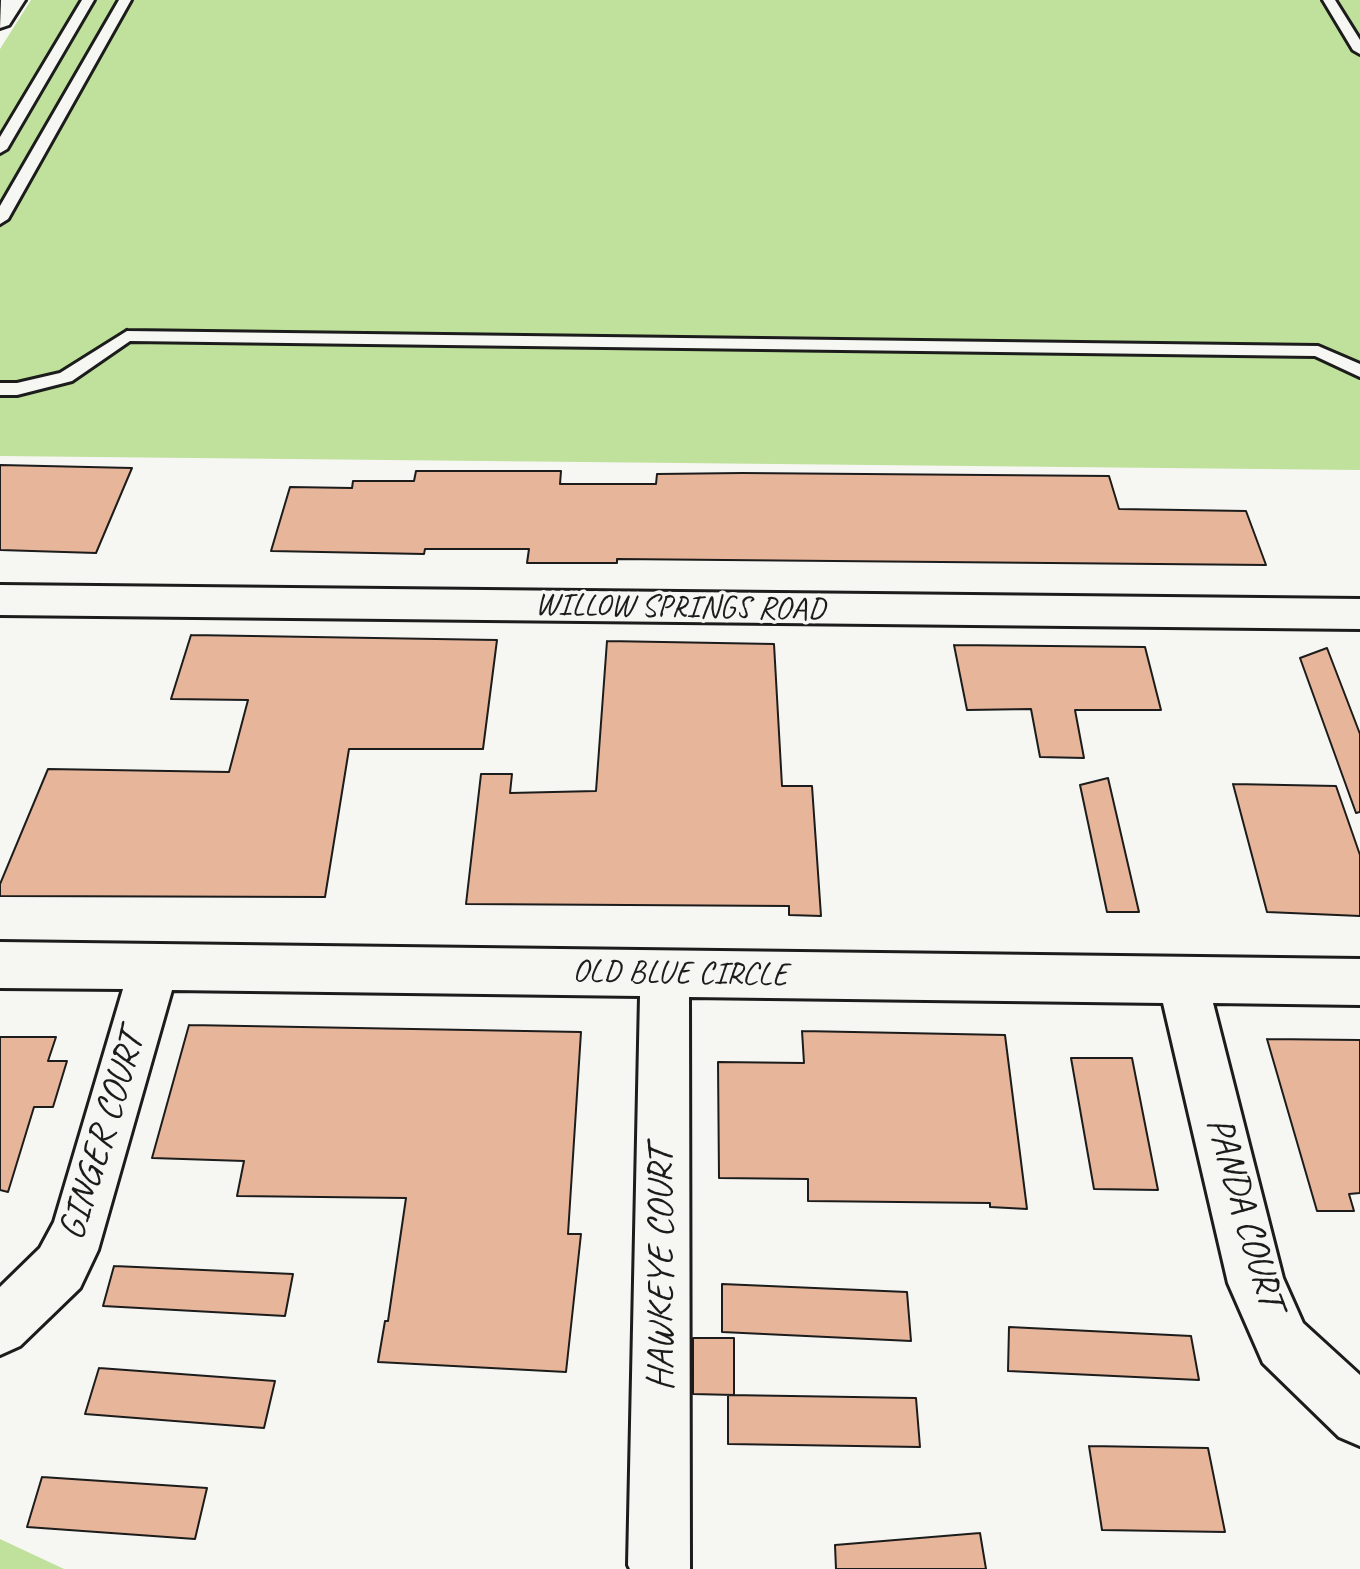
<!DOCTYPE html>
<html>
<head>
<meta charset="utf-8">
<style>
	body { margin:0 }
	canvas { display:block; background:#f6f6f2 }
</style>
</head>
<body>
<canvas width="1360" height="1569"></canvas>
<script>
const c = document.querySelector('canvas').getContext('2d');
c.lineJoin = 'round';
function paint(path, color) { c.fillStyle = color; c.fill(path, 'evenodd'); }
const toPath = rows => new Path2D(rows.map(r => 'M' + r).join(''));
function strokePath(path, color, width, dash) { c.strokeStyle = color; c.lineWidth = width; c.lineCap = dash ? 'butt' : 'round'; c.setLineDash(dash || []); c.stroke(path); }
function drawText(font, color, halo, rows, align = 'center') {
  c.font = font + ' Caveat,sans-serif'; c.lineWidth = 7; c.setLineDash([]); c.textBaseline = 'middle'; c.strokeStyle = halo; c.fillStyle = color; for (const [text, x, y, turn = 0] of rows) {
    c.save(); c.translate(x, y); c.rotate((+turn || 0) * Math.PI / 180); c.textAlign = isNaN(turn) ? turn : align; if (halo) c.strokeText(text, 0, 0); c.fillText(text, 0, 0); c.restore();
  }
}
const green = toPath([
	[31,0,1360,0,1360,470,0,456,0,49],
	[0,1539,64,1569,0,1569]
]);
const building = toPath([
	[0,465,132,468,96,553,0,550,0,465],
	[416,471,561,471,560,484,656,484,657,474,742,473,1109,476,1119,509,1246,511,1266,565,617,559,617,563,527,563,529,549,425,549,424,554,271,551,290,487,352,488,353,481,414,481,416,471],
	[191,635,497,640,483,749,349,749,325,897,0,896,0,884,48,769,229,772,248,700,171,699,191,635],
	[607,641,774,644,782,786,812,786,821,916,789,915,789,906,466,904,481,774,512,774,510,793,596,791,607,641],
	[954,645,1145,647,1161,710,1075,710,1084,758,1040,757,1031,709,967,710,954,645],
	[1327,648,1360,734,1360,812,1356,813,1300,658,1327,648],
	[1108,778,1139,912,1107,912,1080,785,1108,778],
	[1233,784,1336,786,1360,855,1360,916,1267,912,1233,784],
	[189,1025,581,1032,568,1234,581,1234,566,1372,378,1362,385,1321,388,1321,406,1198,237,1196,244,1161,152,1158,189,1025],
	[802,1031,1005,1035,1027,1209,990,1207,990,1203,808,1201,808,1179,719,1178,718,1062,804,1063,802,1031],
	[0,1037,56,1037,48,1061,67,1061,53,1107,34,1107,8,1192,0,1190,0,1037],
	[1267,1039,1360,1040,1360,1193,1349,1194,1354,1211,1317,1211,1267,1039],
	[1071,1058,1132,1058,1158,1190,1094,1189,1071,1058],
	[114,1266,293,1274,285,1316,103,1306,114,1266],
	[722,1284,907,1292,911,1341,722,1332,722,1284],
	[1009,1327,1191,1336,1199,1380,1008,1371,1009,1327],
	[693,1338,734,1338,734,1395,693,1394,693,1338],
	[99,1368,275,1381,264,1428,85,1414,99,1368],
	[728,1395,916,1398,920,1447,728,1444,728,1395],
	[1089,1446,1208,1448,1225,1532,1102,1530,1089,1446],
	[42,1477,207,1488,195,1539,27,1527,42,1477],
	[980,1533,986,1569,836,1569,835,1545,980,1533]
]);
const lane = toPath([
	[82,0,94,0,7,149,0,153,0,137,82,0],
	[119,0,131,0,8,219,0,224,0,206,119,0],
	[1323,0,1335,0,1360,40,1360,54,1353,50,1323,0],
	[127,331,1318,346,1360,364,1360,377,1315,356,130,341,72,381,17,395,0,395,0,383,17,383,60,373,127,331]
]);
const street = toPath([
	[0,585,1360,599,1360,629,0,615,0,585],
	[0,942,1360,959,1360,1005,1213,1003,1283,1278,1303,1323,1360,1375,1360,1446,1339,1437,1263,1363,1228,1283,1163,1003,689,997,690,1569,630,1569,628,1565,640,996,172,990,98,1250,80,1288,20,1346,0,1355,0,1287,40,1248,54,1222,123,989,0,988,0,942]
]);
const secondary = toPath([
	[25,0,9,25,0,28,1,0,25,0]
]);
const streetNames = [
	["WILLOW SPRINGS ROAD",680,608,1],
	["OLD BLUE CIRCLE",680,974,1]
];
const nearStreetnames = [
	["GINGER COURT",103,1136,-73],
	["PANDA COURT",1244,1213,74],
	["HAWKEYE COURT",662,1269,-90]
];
paint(green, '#bfe19b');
paint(building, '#e7b599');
strokePath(building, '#1c1c1c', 2);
strokePath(lane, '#1c1c1c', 6);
strokePath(street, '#1c1c1c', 6);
strokePath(secondary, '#1c1c1c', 6);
paint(lane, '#f6f6f2');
paint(street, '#f6f6f2');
paint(secondary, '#f6f6f2');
drawText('32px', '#1c1c1c', '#f6f6f2', streetNames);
drawText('38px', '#1c1c1c', '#f6f6f2', nearStreetnames);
</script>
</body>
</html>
